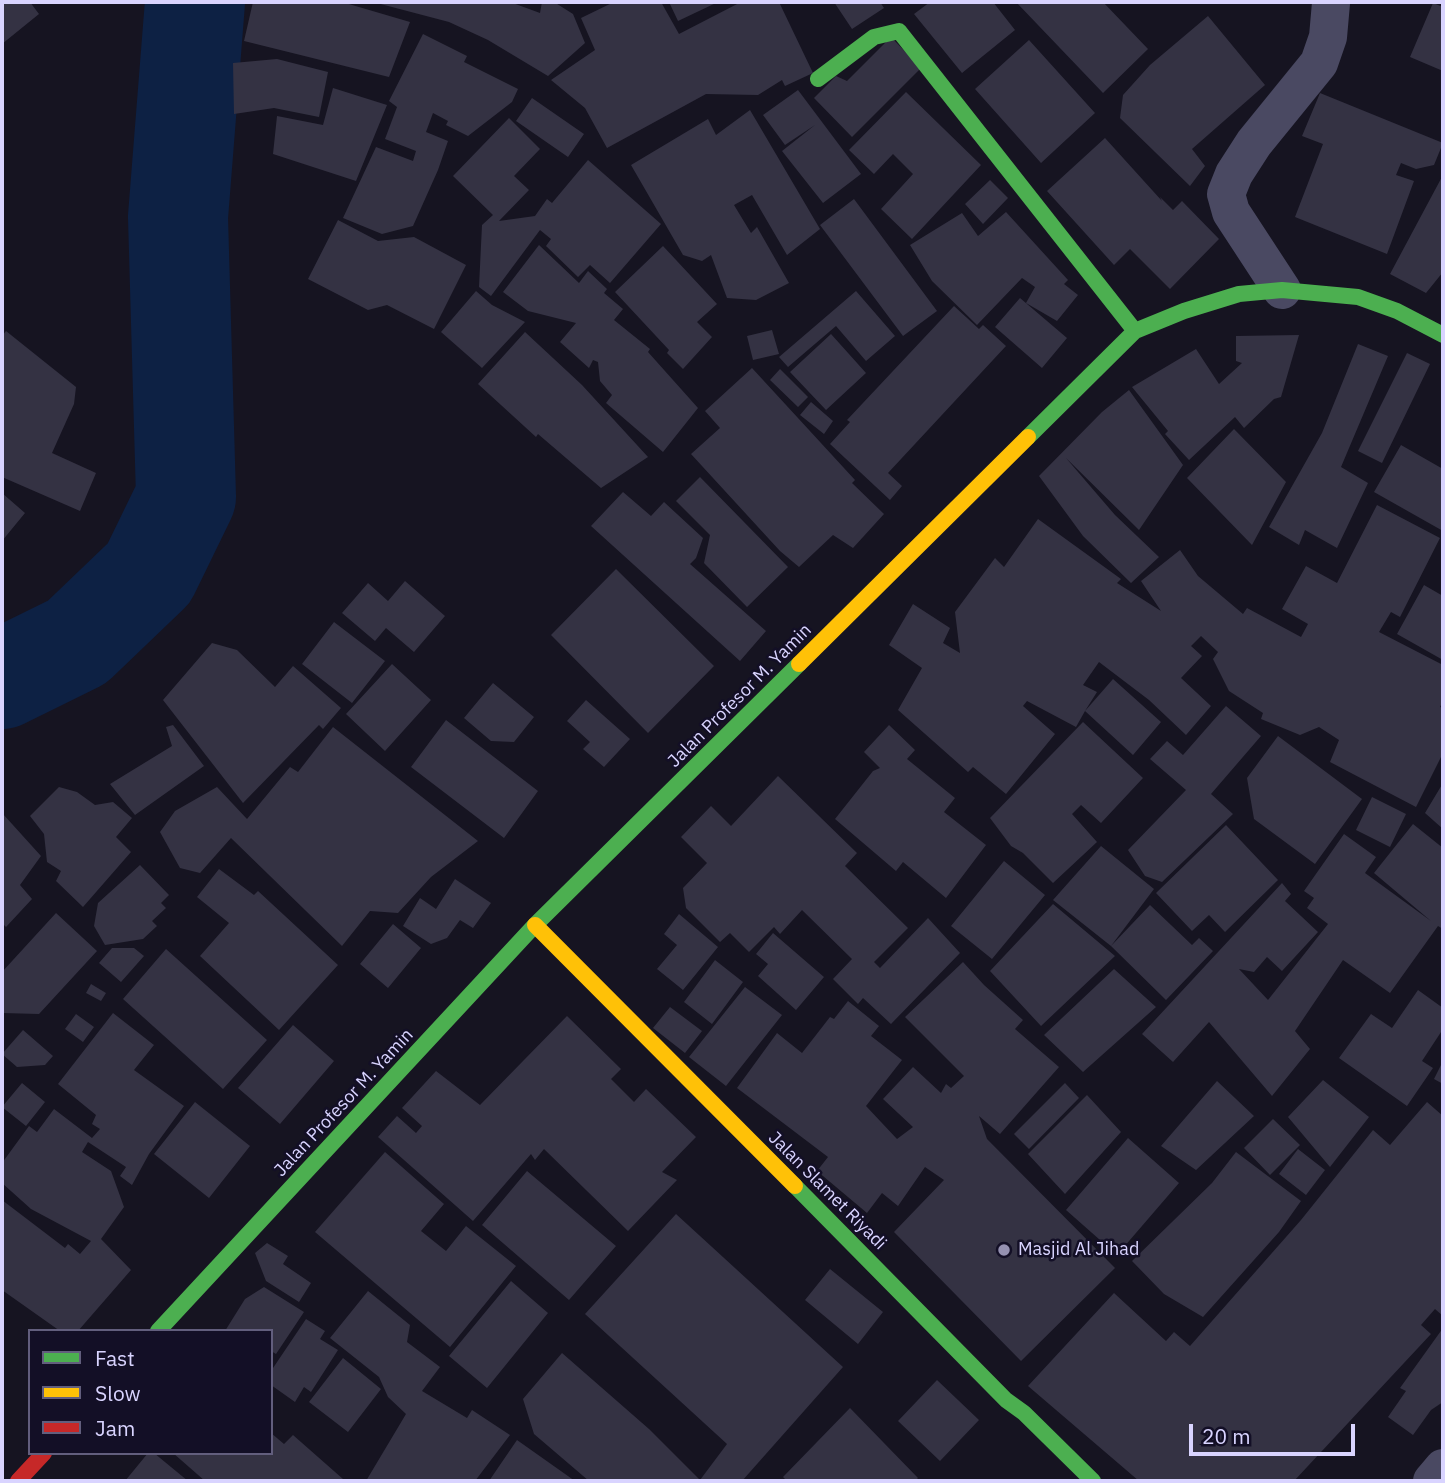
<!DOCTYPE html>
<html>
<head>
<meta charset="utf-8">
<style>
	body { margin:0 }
	#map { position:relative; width:1445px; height:1483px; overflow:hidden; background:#161421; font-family:"IBM Plex Sans",sans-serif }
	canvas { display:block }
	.frame { position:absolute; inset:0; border:4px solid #d9d4ff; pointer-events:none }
	.legend { position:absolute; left:28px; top:1329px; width:245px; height:126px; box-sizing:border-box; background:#130f26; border:2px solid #625e7d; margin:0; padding:9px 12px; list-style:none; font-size:21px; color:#d9d4ff }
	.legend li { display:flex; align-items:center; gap:14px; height:35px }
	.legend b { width:35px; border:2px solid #625e7d }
	.scale { position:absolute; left:1189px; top:1424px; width:166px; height:32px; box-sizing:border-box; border:4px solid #d9d4ff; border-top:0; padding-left:9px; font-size:21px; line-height:24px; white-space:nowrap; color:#d9d4ff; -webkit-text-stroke:5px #130f26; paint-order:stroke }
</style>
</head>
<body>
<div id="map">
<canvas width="1445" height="1483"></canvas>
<div class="frame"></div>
<ul class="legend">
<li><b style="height:9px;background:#4caf50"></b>Fast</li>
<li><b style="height:9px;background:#ffc107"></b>Slow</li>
<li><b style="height:9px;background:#c62828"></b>Jam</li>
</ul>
<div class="scale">20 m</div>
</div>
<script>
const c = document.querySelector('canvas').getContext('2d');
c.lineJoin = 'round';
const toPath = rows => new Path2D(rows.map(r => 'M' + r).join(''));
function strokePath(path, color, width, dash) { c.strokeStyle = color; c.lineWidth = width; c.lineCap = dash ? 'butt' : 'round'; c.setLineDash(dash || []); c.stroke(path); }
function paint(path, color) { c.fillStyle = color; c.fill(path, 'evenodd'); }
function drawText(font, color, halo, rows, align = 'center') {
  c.font = font + ' "IBM Plex Sans",sans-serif'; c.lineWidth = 5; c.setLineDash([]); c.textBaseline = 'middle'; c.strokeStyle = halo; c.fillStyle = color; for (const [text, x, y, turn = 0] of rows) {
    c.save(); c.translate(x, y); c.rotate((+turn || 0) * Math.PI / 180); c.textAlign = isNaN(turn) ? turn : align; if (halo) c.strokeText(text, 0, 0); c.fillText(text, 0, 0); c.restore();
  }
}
const river = toPath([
	[2,679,77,642,149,573,186,497,178,217,195,2]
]);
const building = toPath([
	[2,2,30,2,39,14,2,44],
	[253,2,342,2,410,22,389,77,244,41],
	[373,2,510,2,540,13,542,2,554,2,573,14,585,43,548,76,488,40,449,22],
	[614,2,661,2,679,34,741,2,779,2,813,73,785,86,782,80,758,95,706,94,607,148,585,108,551,80,595,50,581,18],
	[669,2,718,2,678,21],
	[834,2,880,2,884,8,852,29],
	[930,2,993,2,1015,30,962,73,914,14],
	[1016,2,1103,2,1148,49,1103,93],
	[1433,3,1443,7,1443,71,1410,57],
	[1208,16,1265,85,1192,149,1205,166,1190,186,1120,118,1123,95,1150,65],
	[423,34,467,56,464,62,518,89,512,102,468,136,446,125,448,121,433,113,426,132,448,141,438,170,413,226,382,234,343,218,376,147,413,161,416,151,385,139,397,107,389,101],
	[891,37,921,68,852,137,814,98,836,76,847,81],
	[1029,40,1095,113,1041,163,975,89],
	[277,59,328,72,319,117,274,108,234,114,233,63],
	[333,88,387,105,356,181,273,154,277,116,323,125],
	[798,90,861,174,823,203,782,151,815,125,785,145,763,115],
	[906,92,981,165,912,239,881,209,913,174,893,154,874,174,849,150],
	[1320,93,1443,143,1434,165,1416,169,1401,163,1396,175,1414,181,1387,254,1295,217,1323,144,1302,136],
	[532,98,584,134,568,157,516,121],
	[750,110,820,229,787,255,752,195,734,205,751,233,757,227,789,283,756,300,727,298,711,255,702,261,683,255,631,165,708,119,716,135],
	[509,118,540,149,514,176,529,190,499,221,535,216,547,199,552,203,588,160,661,224,610,283,590,265,578,277,546,246,551,239,540,230,491,296,479,287,482,225,493,215,453,176],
	[1105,138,1162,201,1160,197,1173,210,1182,201,1219,239,1170,289,1130,249,1114,265,1047,191],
	[1443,175,1443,272,1426,293,1390,274],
	[990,180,1008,198,983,224,965,204],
	[854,199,937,311,903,336,820,225],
	[1006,212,1068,280,1064,284,1078,295,1057,321,1026,303,1035,287,1022,278,977,325,932,281,910,245,962,213,978,236],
	[338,220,378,241,414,237,466,265,434,329,387,305,368,310,308,279],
	[539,245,579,283,588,271,607,289,604,293,623,309,614,320,650,349,648,352,698,408,663,452,606,403,612,395,600,381,598,362,593,360,589,368,560,342,576,323,528,311,503,292],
	[663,246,717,304,697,322,712,337,683,369,667,353,669,350,615,292],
	[476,291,492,305,525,322,482,368,441,332],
	[856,291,895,336,866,361,836,326,788,367,779,357],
	[1020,298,1067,338,1042,368,995,327],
	[954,306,979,329,983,325,1006,346,888,473,902,486,890,500,830,444,850,422,847,420],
	[772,330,779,354,753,360,747,336],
	[6,331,76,387,74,404,52,453,96,473,80,511,2,477,2,336],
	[525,332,582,385,648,457,601,488,538,434,536,437,478,384],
	[831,334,866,373,826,410,790,372],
	[1299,335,1281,397,1274,399,1244,428,1235,417,1189,460,1165,434,1168,431,1132,387,1196,349,1219,384,1242,363,1236,361,1236,336],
	[1358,344,1388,356,1341,467,1368,483,1337,548,1305,530,1299,545,1269,527,1322,433],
	[1407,353,1430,364,1382,463,1358,451],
	[752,368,855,480,852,483,884,514,853,548,833,535,799,567,780,551,691,454,720,428,705,411],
	[780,369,808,397,798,407,770,380],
	[1129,390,1183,465,1139,530,1066,458,1115,515,1159,557,1131,583,1083,536,1039,476,1102,412],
	[811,402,833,421,824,434,800,415],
	[1234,429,1286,482,1252,545,1187,478],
	[1401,445,1443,469,1443,531,1374,492],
	[700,477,788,567,747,607,704,563,710,535,676,501],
	[623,492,651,516,664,502,703,538,696,558,690,564,766,631,740,661,591,526],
	[2,493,25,513,2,541],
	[1377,505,1440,538,1400,617,1391,612,1379,632,1443,665,1443,701,1440,707,1443,708,1443,753,1416,807,1330,762,1339,740,1319,727,1300,735,1261,719,1263,713,1229,691,1213,659,1218,652,1201,636,1191,646,1202,656,1181,678,1211,706,1186,735,1149,700,1099,662,1083,685,1097,692,1085,711,1113,679,1161,722,1133,755,1085,711,1076,727,1027,701,1023,706,1055,734,1006,794,973,767,968,772,898,710,922,668,889,645,913,604,950,628,943,643,960,653,955,612,995,558,1004,567,1038,519,1121,579,1117,583,1161,611,1141,581,1180,550,1198,576,1243,614,1247,608,1301,637,1308,624,1282,609,1306,566,1337,583],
	[616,569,714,666,648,733,551,635],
	[405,581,445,616,414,652,386,628,375,641,342,613,368,583,388,601],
	[1424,585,1443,596,1443,660,1397,634],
	[334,622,385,661,352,703,302,664],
	[212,643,237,650,275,687,293,666,341,708,323,729,319,725,243,803,163,700],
	[392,664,431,700,385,751,346,714],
	[493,683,534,717,514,742,491,741,464,718],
	[586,700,630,739,604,767,583,749,590,742,567,721],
	[1226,706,1261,736,1211,794,1233,814,1162,882,1145,876,1128,850,1186,790,1150,759,1167,741,1183,755],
	[446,720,538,791,504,838,411,767],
	[1083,722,1143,778,1101,823,1081,805,1072,814,1097,842,1053,883,1023,853,1011,846,990,818],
	[173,725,204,766,135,815,110,784,172,746,166,727],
	[889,725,915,750,907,759,955,798,944,812,986,845,946,898,903,862,896,871,835,819,873,771,880,768,864,752],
	[333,727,478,841,431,877,398,913,370,911,342,946,231,838,200,873,180,868,160,832,175,811,217,787,247,819,290,767,298,772],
	[1278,736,1362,799,1315,864,1254,819,1247,778],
	[778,776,857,853,845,866,908,928,874,962,880,968,928,918,960,953,891,1024,863,998,858,1004,833,979,852,959,802,910,780,934,774,927,749,952,730,933,720,942,686,908,683,888,707,863,681,837,711,806,731,826],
	[1443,783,1443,829,1425,813],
	[59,787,77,792,95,805,113,802,132,818,116,837,131,852,83,907,56,881,61,871,47,862,44,834,30,816],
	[1372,797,1406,814,1390,847,1356,830],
	[3,814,41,856,20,885,32,899,6,927,2,923],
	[1413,824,1443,848,1443,929,1438,926,1390,993,1343,960,1295,1031,1310,1049,1272,1096,1209,1022,1173,1062,1142,1034,1282,883,1291,894,1285,901,1318,932,1282,971,1267,957,1254,972,1239,969,1268,1000,1328,924,1307,908,1314,898,1304,891,1344,834,1376,857,1365,873,1431,921,1374,873],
	[1226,825,1278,880,1225,932,1209,915,1192,931,1156,893],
	[1101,846,1154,889,1111,946,1150,905,1192,945,1199,938,1213,951,1166,1000,1111,946,1053,900],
	[1004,861,1045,895,992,959,951,926],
	[140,865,169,895,161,903,166,908,152,921,157,926,143,939,105,945,94,926,98,903],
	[219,869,254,895,258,891,338,965,279,1030,200,956,229,923,197,897],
	[455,879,491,903,473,928,460,920,447,938,431,944,403,926,420,898,436,909],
	[1053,904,1115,956,1041,1026,990,971],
	[56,913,97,951,39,1014,2,1013,2,972],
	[679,914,718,947,683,990,657,969,677,945,664,934],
	[393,924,421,948,388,988,360,964],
	[773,933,824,977,796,1010,758,976,768,964,756,954],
	[112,948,134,948,144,956,121,982,99,963],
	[166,949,267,1040,223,1089,123,999],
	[715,960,743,982,712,1024,684,1002],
	[963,962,984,985,1023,1020,1015,1029,1059,1067,1000,1134,979,1116,987,1139,1115,1268,1021,1361,894,1232,944,1180,925,1167,898,1206,882,1193,867,1213,817,1171,828,1157,737,1088,777,1033,802,1053,830,1017,834,1019,848,1001,879,1026,871,1036,902,1060,866,1106,897,1139,913,1127,883,1099,913,1067,941,1093,946,1084,951,1088,964,1076,905,1017],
	[1114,969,1156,1007,1083,1072,1044,1035],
	[91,984,106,993,101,1001,86,993],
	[745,987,782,1015,726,1086,689,1057],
	[1418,990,1443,1008,1443,1029,1422,1061,1433,1068,1407,1106,1339,1058,1371,1014,1392,1028],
	[670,1007,702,1031,685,1053,653,1028],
	[113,1013,154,1045,134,1070,184,1106,149,1154,132,1185,120,1176,126,1167,88,1142,82,1152,111,1171,124,1207,101,1239,131,1270,78,1331,60,1331,2,1290,2,1200,65,1248,68,1244,80,1254,91,1241,31,1209,2,1183,2,1163,29,1126,37,1132,54,1109,92,1138,100,1129,92,1124,96,1115,58,1084],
	[76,1014,94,1027,83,1042,65,1029],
	[567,1016,621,1069,611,1079,634,1102,646,1089,696,1137,662,1172,677,1180,628,1231,544,1149,535,1160,531,1154,473,1221,378,1137,397,1116,416,1133,422,1126,402,1108,436,1071,480,1105],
	[293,1025,334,1061,280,1124,238,1088],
	[23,1030,53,1056,45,1065,17,1067,2,1054],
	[1443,1061,1443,1084,1434,1079],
	[1323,1080,1369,1117,1330,1167,1288,1117],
	[1217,1081,1254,1116,1196,1170,1161,1146],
	[22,1083,45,1102,26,1126,2,1107],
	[1065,1083,1079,1098,1029,1149,1014,1134],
	[1087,1095,1121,1132,1065,1194,1028,1154],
	[195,1102,250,1146,209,1198,154,1154],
	[1427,1102,1443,1116,1443,1316,1435,1309,1421,1325,1431,1334,1294,1481,1139,1481,1028,1386,1114,1293,1166,1341,1174,1332,1190,1346,1301,1220,1373,1130,1390,1145],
	[1273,1119,1300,1145,1270,1175,1244,1148],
	[1128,1138,1179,1183,1117,1255,1066,1210],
	[1298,1149,1325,1170,1306,1195,1279,1174],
	[385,1152,444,1204,421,1231,446,1251,466,1226,516,1266,450,1347,315,1232],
	[1236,1152,1301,1201,1279,1232,1203,1317,1164,1294,1132,1261,1212,1183],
	[527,1171,616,1246,569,1300,482,1225],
	[676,1214,843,1367,742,1481,589,1481,534,1434,523,1399,562,1353,649,1429,700,1480,727,1444,585,1314],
	[267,1243,288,1256,283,1264,311,1283,299,1302,266,1281,255,1253],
	[830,1269,883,1312,858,1344,805,1300],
	[511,1281,548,1313,487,1388,449,1356],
	[264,1287,304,1312,276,1354,271,1351,271,1331,225,1331,245,1299],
	[368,1291,410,1325,407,1342,440,1367,422,1391,467,1418,472,1410,510,1435,475,1481,366,1481,406,1414,388,1397,379,1377,330,1338],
	[306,1319,325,1331,320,1339,338,1350,311,1392,304,1387,295,1402,271,1385,271,1371],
	[1443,1328,1443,1402,1431,1410,1413,1435,1388,1417,1406,1391,1400,1388],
	[343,1358,381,1389,348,1432,309,1402],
	[937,1380,979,1420,940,1461,898,1421],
	[850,1408,918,1478,915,1481,787,1481,783,1477],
	[271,1433,284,1444,293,1435,343,1479,341,1481,205,1481,173,1453,271,1453],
	[517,1440,575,1481,489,1481],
	[148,1453,154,1453,188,1481,125,1481]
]);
const street = toPath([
	[1282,290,1231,212,1226,194,1234,174,1254,143,1319,63,1328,37,1331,3],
	[1432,1481,1443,1468]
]);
const fast = toPath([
	[818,79,874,37,899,31,1135,331],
	[1028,437,1135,331,1184,311,1239,294,1282,290,1358,297,1397,311,1443,335],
	[795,1186,1006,1400,1024,1413,1093,1481],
	[158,1331,535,925,799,664]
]);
const slow = toPath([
	[799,664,1028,437],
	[535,925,795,1186]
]);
const jam = toPath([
	[18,1481,44,1453]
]);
const markers = [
	[1004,1250,7,"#9591b1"]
];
const streetNames = [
	["Jalan Profesor M. Yamin",740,696,-45],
	["Jalan Profesor M. Yamin",344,1103,-47],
	["Jalan Slamet Riyadi",827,1191,45]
];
const poiNames = [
	["Masjid Al Jihad",1018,1250]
];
strokePath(river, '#0d2144', 100);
paint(building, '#343243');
strokePath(street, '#4a4962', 38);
strokePath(fast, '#4caf50', 16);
strokePath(slow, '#ffc107', 16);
strokePath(jam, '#c62828', 16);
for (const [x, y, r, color] of markers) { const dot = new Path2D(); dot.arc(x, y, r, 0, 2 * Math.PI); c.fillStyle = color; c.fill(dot); strokePath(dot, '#130f26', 2.5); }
drawText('18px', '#d9d4ff', '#130f26', streetNames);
drawText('18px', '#d9d4ff', '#130f26', poiNames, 'left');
</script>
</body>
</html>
